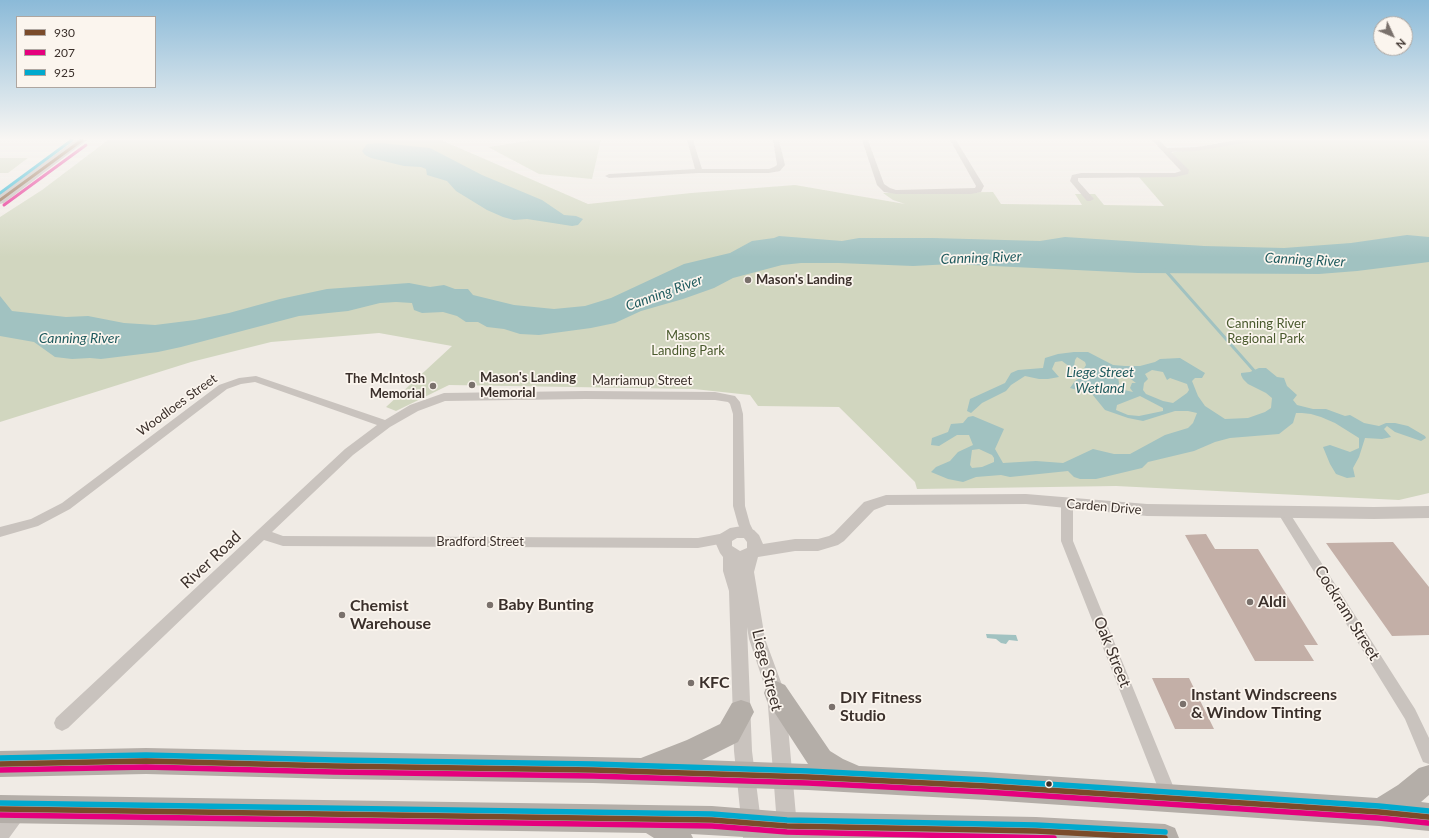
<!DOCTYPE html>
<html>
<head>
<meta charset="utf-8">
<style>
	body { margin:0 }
	#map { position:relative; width:1429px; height:838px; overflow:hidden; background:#f0ebe5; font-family:Lato,sans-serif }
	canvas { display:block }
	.legend { position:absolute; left:16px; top:16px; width:140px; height:72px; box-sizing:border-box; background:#fbf5ee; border:1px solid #aea6a0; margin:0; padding:5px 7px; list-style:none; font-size:12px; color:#3b302b }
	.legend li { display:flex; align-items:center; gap:8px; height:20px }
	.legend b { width:20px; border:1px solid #aea6a0 }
	.north { position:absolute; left:1373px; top:16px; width:40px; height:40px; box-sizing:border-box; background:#fbf5ee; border:1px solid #aea6a0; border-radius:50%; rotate:134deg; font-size:11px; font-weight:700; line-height:16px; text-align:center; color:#3b302b }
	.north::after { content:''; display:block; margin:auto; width:14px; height:18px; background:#7a716c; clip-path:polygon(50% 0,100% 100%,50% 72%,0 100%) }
</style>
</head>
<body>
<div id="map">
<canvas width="1429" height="838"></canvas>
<ul class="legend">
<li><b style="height:5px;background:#7a4b2a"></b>930</li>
<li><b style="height:5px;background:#e5007d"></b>207</li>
<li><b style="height:5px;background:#00a9ce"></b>925</li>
</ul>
<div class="north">N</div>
</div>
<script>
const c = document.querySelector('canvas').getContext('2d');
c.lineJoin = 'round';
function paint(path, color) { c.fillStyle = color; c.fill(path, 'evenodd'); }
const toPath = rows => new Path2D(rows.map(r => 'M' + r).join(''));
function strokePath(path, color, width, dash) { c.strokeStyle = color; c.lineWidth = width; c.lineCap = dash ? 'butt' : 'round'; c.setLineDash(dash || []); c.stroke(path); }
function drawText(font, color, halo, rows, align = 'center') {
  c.font = font + ' Lato,sans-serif'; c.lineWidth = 3.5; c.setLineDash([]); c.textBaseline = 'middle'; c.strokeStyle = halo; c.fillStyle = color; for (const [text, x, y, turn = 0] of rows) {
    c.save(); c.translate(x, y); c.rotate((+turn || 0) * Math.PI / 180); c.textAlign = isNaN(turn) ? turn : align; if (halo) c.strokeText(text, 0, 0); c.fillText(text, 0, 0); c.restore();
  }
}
const green = toPath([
	[108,140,441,140,588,204,691,193,795,185,905,204,893,200,883,193,993,192,1001,204,1082,205,1075,194,1095,194,1104,205,1164,206,1138,176,1187,173,1168,153,1259,140,1429,140,1429,493,1399,500,1116,486,917,489,915,482,839,407,758,406,750,395,694,389,449,385,396,411,386,407,452,346,379,333,271,342,191,362,0,422,0,217,42,190],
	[534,140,601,140,592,179,539,174,488,147],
	[0,158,28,158,8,173,0,173]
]);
const water = toPath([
	[381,143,430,148,482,175,542,200,564,215,576,216,583,219,578,225,572,226,527,219,514,220,503,217,487,210,456,191,447,181,427,175,426,169,421,167,404,166,371,158,365,155,362,151,367,144],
	[1407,235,1429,237,1429,262,1357,271,1319,274,1138,273,952,264,913,266,839,263,801,263,782,265,733,278,714,288,683,299,641,311,615,323,591,328,539,335,520,334,504,329,487,327,478,322,466,322,457,316,443,312,422,313,414,310,412,303,396,302,380,303,348,311,299,316,181,347,158,352,101,359,90,358,72,359,55,357,34,342,0,336,0,296,12,311,66,317,88,316,124,323,155,325,195,320,229,313,280,299,327,289,409,283,430,287,444,285,455,289,468,289,473,295,514,305,554,309,585,306,611,298,684,264,730,253,752,241,774,238,779,236,842,241,859,238,933,238,1040,241,1065,237,1204,246,1284,248,1351,243],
	[1074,352,1088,352,1113,365,1125,366,1140,366,1155,362,1160,359,1180,358,1205,373,1202,378,1195,378,1192,381,1198,396,1205,406,1225,419,1248,418,1265,412,1271,408,1272,398,1266,393,1248,384,1243,379,1241,375,1241,373,1250,372,1259,368,1266,368,1277,377,1284,378,1287,386,1297,395,1293,400,1297,405,1313,409,1326,409,1345,416,1350,415,1364,423,1379,426,1386,423,1395,423,1408,426,1425,436,1426,438,1421,441,1395,432,1387,426,1384,429,1391,437,1382,439,1365,438,1359,457,1353,468,1355,477,1347,478,1336,474,1330,464,1323,447,1330,445,1350,452,1359,448,1359,438,1335,423,1321,417,1311,414,1302,413,1296,413,1293,423,1279,434,1230,438,1215,442,1194,451,1148,462,1142,468,1096,479,1080,479,1074,477,1068,471,1010,477,1001,475,976,477,963,482,948,479,931,472,936,467,950,461,958,452,973,445,969,435,957,435,939,446,931,445,932,438,948,432,951,424,963,423,968,417,973,416,1004,429,995,449,1003,463,1036,461,1063,463,1093,449,1114,454,1130,454,1165,435,1188,428,1193,423,1197,413,1188,411,1175,411,1143,421,1128,418,1105,410,1092,394,1070,388,1075,381,1085,374,1083,370,1086,365,1085,362,1077,357,1075,360,1074,367,1070,367,1062,361,1055,362,1052,369,1059,377,1048,379,1039,379,1025,376,1011,385,1006,391,982,403,971,413,967,411,970,399,1005,383,1011,373,1018,370,1043,368,1045,358,1058,354],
	[1119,370,1136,383,1132,383,1130,388,1133,392,1120,389,1118,377,1115,375],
	[1152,370,1163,372,1167,380,1170,378,1187,384,1189,390,1187,393,1173,403,1163,401,1146,394,1143,390,1144,383,1148,379,1145,374],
	[1140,396,1163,408,1163,411,1139,416,1128,415,1116,410,1117,405],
	[979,449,992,455,994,458,994,462,982,467,972,468,970,465,972,450],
	[986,634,1016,635,1018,641,1009,640,1006,644,1001,643,996,639,987,638]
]);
const stream = toPath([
	[1165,270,1257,374]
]);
const building = toPath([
	[1206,534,1215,549,1258,549,1318,645,1304,645,1314,661,1255,661,1185,535],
	[1393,542,1429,587,1429,635,1392,636,1326,543],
	[1152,678,1189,678,1214,729,1175,729]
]);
const minor = toPath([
	[687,140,693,140,702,169,769,169,774,167,777,165,773,140,779,140,785,165,780,171,769,173,699,173,609,178,605,176,609,174,695,169,687,140],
	[862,140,868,140,884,184,890,188,896,190,975,188,976,186,950,140,956,140,984,186,981,192,971,194,896,194,884,192,877,185,862,140],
	[1152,140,1159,140,1167,148,1197,147,1237,140,1252,140,1249,142,1197,151,1171,152,1189,170,1188,174,1175,177,1078,178,1078,181,1094,199,1090,201,1087,201,1070,181,1072,175,1081,173,1175,173,1181,171,1152,140],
	[256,376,385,420,410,405,444,393,585,391,715,392,735,396,740,402,743,414,745,506,750,524,755,534,754,538,749,539,744,538,738,524,733,506,733,414,730,404,728,402,715,400,585,399,445,401,418,411,390,427,353,455,272,532,283,536,698,538,725,533,730,534,731,538,730,542,725,543,698,548,283,546,264,540,68,728,62,731,56,728,54,723,56,718,345,449,377,425,255,382,241,384,227,389,70,509,38,526,0,537,0,527,31,519,62,503,219,385,239,378,256,376],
	[1067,499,1071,501,1073,504,1073,541,1178,798,1176,804,1170,806,1164,804,1162,798,1061,541,1061,504,1063,501,1067,499],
	[1283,507,1287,509,1415,709,1429,738,1429,764,1423,762,1405,719,1279,515,1277,512,1279,509,1283,507]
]);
const tertiary = toPath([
	[1026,494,1147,504,1374,507,1429,506,1429,518,1374,519,1147,516,1026,504,887,505,874,510,844,541,838,545,818,551,795,551,758,557,754,572,765,639,785,693,798,838,778,838,767,693,749,639,747,627,752,751,763,838,743,838,734,751,729,591,723,571,723,557,720,553,716,544,720,534,730,528,742,526,754,530,759,535,763,544,795,539,818,539,829,536,834,533,864,502,886,495,1026,494],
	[737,538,744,538,747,542,747,548,740,551,732,546,732,541,737,538],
	[18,799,25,802,28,809,25,816,9,838,0,838,0,816,11,802,18,799]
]);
const primary = toPath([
	[75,140,87,140,4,203,0,204,0,194,75,140]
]);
const trunk = toPath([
	[776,681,785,685,830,751,843,759,859,766,986,772,1377,798,1398,785,1419,768,1429,765,1429,795,1421,802,1429,803,1429,831,1379,826,986,800,808,790,593,783,334,779,146,774,0,777,0,751,146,748,641,758,687,740,720,724,732,703,741,700,750,703,754,712,738,742,702,760,808,764,767,701,764,693,767,685,776,681],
	[0,795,712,806,787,812,1036,817,1165,824,1175,828,1179,838,762,838,691,834,693,838,654,838,646,833,0,823,0,795]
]);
const bus1Far1 = toPath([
	[0,200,82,140]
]);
const bus1 = toPath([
	[0,764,146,761,334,766,593,770,808,777,986,786,1379,812,1429,817],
	[0,809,712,820,787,826,1036,831,1165,838]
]);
const bus2Far1 = toPath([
	[4,205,86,145]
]);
const bus2 = toPath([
	[0,770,146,767,334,772,593,776,808,783,986,792,1379,818,1428,823],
	[0,815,712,826,787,832,1054,838]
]);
const bus3Far1 = toPath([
	[0,193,72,140]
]);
const bus3 = toPath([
	[0,758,146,755,334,760,593,764,808,771,986,780,1379,806,1429,811],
	[0,803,712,814,787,820,1036,825,1165,832]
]);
const markers = [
	[748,280,4,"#7a716c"],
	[472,385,4,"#7a716c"],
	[433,386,4,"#7a716c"],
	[1250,602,4,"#7a716c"],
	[490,605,4,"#7a716c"],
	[342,615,4,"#7a716c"],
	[691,683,4,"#7a716c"],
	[1183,704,4,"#7a716c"],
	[832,707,4,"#7a716c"],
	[1049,784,3.5,"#3b302b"]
];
const poiNames = [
	["Mason's Landing",756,280],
	["Mason's Landing",480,378],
	["Memorial",480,393],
	["The McIntosh",425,379,"right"],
	["Memorial",425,394,"right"]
];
const parkNames = [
	["Canning River",1266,324],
	["Regional Park",1266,339],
	["Masons",688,336],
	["Landing Park",688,351]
];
const streetNames = [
	["Marriamup Street",642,381],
	["Woodloes Street",177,405,-36],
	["Carden Drive",1104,507,5],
	["Bradford Street",480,542]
];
const waterNames = [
	["Canning River",981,258,-2],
	["Canning River",1305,260,3],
	["Canning River",664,293,-20],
	["Canning River",79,338],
	["Liege Street",1100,372],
	["Wetland",1100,388]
];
const nearStreetnames = [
	["River Road",211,560,-43],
	["Cockram Street",1347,613,58],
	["Oak Street",1112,652,68],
	["Liege Street",767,670,76]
];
const nearPoinames = [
	["Aldi",1258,602],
	["Baby Bunting",498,605],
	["Chemist",350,606],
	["Warehouse",350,624],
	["KFC",699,683],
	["Instant Windscreens",1191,695],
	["& Window Tinting",1191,713],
	["DIY Fitness",840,698],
	["Studio",840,716]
];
paint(green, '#d1d6bf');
paint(water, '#a1c2c1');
strokePath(stream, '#a1c2c1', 3);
paint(building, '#c3afa7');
paint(minor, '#c9c3be');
paint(tertiary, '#c9c3be');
paint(primary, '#b8b1ad');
paint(trunk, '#b4aea8');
strokePath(bus1Far1, '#7a4b2a', 3);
strokePath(bus1, '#7a4b2a', 5.5);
strokePath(bus2Far1, '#e5007d', 3);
strokePath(bus2, '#e5007d', 5.5);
strokePath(bus3Far1, '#00a9ce', 3);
strokePath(bus3, '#00a9ce', 5.5);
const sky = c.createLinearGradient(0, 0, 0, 257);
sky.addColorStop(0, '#8bbad8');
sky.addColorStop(0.54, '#f8f6f3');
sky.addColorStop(1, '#f8f6f300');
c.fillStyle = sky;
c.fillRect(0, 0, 1429, 257);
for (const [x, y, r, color] of markers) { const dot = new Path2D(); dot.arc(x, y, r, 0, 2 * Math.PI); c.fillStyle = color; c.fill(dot); strokePath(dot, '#fbf5ee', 1.5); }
drawText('bold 13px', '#3b302b', '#fbf5ee', poiNames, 'left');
drawText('13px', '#4a5a2e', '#fbf5ee', parkNames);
drawText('13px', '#3b302b', '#fbf5ee', streetNames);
drawText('italic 14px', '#1f5a5e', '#fbf5ee', waterNames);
drawText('16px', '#3b302b', '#fbf5ee', nearStreetnames);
drawText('bold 16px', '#3b302b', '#fbf5ee', nearPoinames, 'left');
</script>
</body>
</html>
